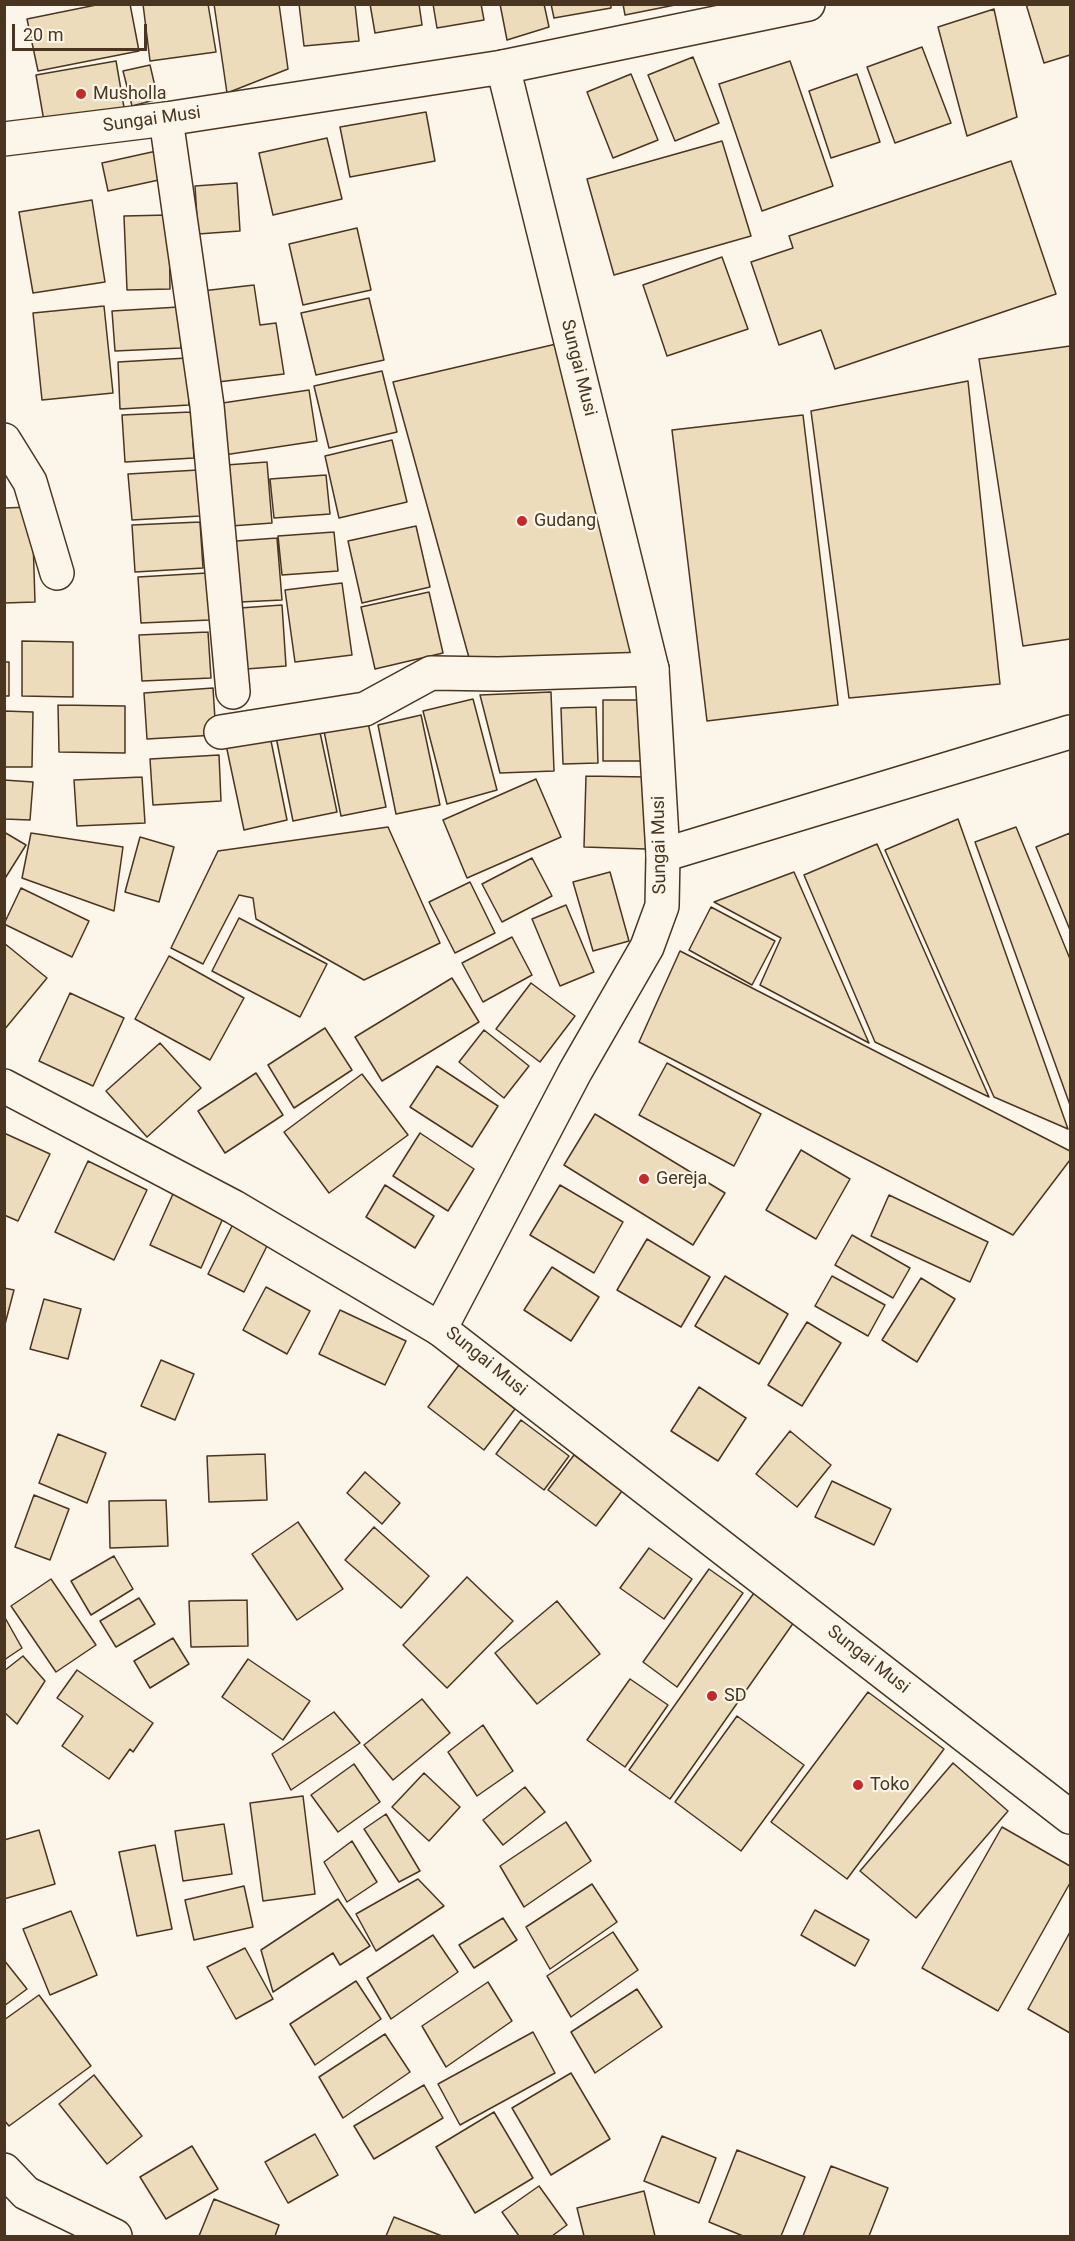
<!DOCTYPE html>
<html>
<head>
<meta charset="utf-8">
<style>
	body { margin:0 }
	#map { position:relative; width:1075px; height:2241px; overflow:hidden; background:#fbf6e9; font-family:Roboto,sans-serif }
	canvas { display:block }
	.frame { position:absolute; inset:0; border:6px solid #4a3520; pointer-events:none }
	.scale { position:absolute; left:12px; top:24px; width:135px; height:27px; box-sizing:border-box; border:3px solid #4a3520; border-top:0; padding-left:8px; font-size:18px; line-height:21px; white-space:nowrap; color:#4a3520; -webkit-text-stroke:4px #fbf6e9; paint-order:stroke }
</style>
</head>
<body>
<div id="map">
<canvas width="1075" height="2241"></canvas>
<div class="frame"></div>
<div class="scale">20 m</div>
</div>
<script>
const c = document.querySelector('canvas').getContext('2d');
c.lineJoin = 'round';
function paint(path, color) { c.fillStyle = color; c.fill(path, 'evenodd'); }
const toPath = rows => new Path2D(rows.map(r => 'M' + r).join(''));
function strokePath(path, color, width, dash) { c.strokeStyle = color; c.lineWidth = width; c.lineCap = dash ? 'butt' : 'round'; c.setLineDash(dash || []); c.stroke(path); }
function drawText(font, color, halo, rows, align = 'center') {
  c.font = font + ' Roboto,sans-serif'; c.lineWidth = 4.5; c.setLineDash([]); c.textBaseline = 'middle'; c.strokeStyle = halo; c.fillStyle = color; for (const [text, x, y, turn = 0] of rows) {
    c.save(); c.translate(x, y); c.rotate((+turn || 0) * Math.PI / 180); c.textAlign = isNaN(turn) ? turn : align; if (halo) c.strokeText(text, 0, 0); c.fillText(text, 0, 0); c.restore();
  }
}
const building = toPath([
	[101,4,130,4,139,51,38,71,27,19,101,4],
	[143,4,208,4,216,52,150,61,143,4],
	[214,4,279,4,288,69,227,93,214,4],
	[299,4,355,4,359,41,304,46,299,4],
	[370,4,419,4,422,25,375,33,370,4],
	[433,4,481,4,484,20,437,28,433,4],
	[500,4,544,4,549,27,507,40,500,4],
	[551,4,611,4,611,8,554,18,551,4],
	[623,4,680,4,625,15,623,4],
	[1026,4,1070,4,1070,55,1044,63,1026,4],
	[994,9,1017,117,967,136,938,27,994,9],
	[922,47,951,123,895,143,867,67,922,47],
	[693,57,719,123,675,141,648,75,693,57],
	[116,61,125,113,45,127,36,75,116,61],
	[790,61,833,186,762,211,719,84,790,61],
	[150,65,158,99,132,106,123,71,150,65],
	[631,74,658,140,613,158,587,92,631,74],
	[857,74,880,142,831,158,809,91,857,74],
	[426,112,435,161,350,177,340,127,426,112],
	[327,138,342,199,273,215,259,153,327,138],
	[722,141,751,236,614,275,587,179,722,141],
	[161,150,168,178,108,191,102,163,161,150],
	[1011,161,1056,294,835,369,821,330,779,345,751,262,793,248,789,236,1011,161],
	[237,183,240,231,198,234,195,186,237,183],
	[92,200,105,282,33,293,19,212,92,200],
	[169,215,170,289,127,290,124,216,169,215],
	[357,228,371,290,303,305,289,244,357,228],
	[722,257,748,329,667,356,643,285,722,257],
	[254,285,260,325,276,323,284,374,218,382,202,291,254,285],
	[369,298,384,360,316,375,301,313,369,298],
	[104,306,113,393,42,400,33,313,104,306],
	[179,307,181,348,115,351,112,311,179,307],
	[569,341,645,660,471,665,393,382,569,341],
	[1070,346,1070,639,1023,646,979,359,1070,346],
	[187,358,189,405,120,409,118,362,187,358],
	[382,371,397,432,329,448,314,386,382,371],
	[968,381,1000,684,849,698,811,411,968,381],
	[309,390,317,441,224,455,216,404,309,390],
	[191,412,194,458,125,462,122,415,191,412],
	[803,415,838,705,707,721,672,430,803,415],
	[392,440,407,502,339,518,325,456,392,440],
	[267,462,272,523,231,526,226,465,267,462],
	[198,470,200,516,132,520,128,474,198,470],
	[326,475,330,514,274,518,270,479,326,475],
	[32,507,35,602,4,603,4,508,32,507],
	[200,522,203,568,135,572,132,525,200,522],
	[416,526,430,587,362,603,348,541,416,526],
	[334,532,338,571,282,575,278,536,334,532],
	[277,538,282,600,240,602,236,541,277,538],
	[207,573,210,620,141,623,138,577,207,573],
	[342,583,352,655,295,662,285,590,342,583],
	[429,592,443,653,375,669,361,607,429,592],
	[282,605,286,666,246,669,240,608,282,605],
	[208,632,211,678,142,681,139,635,208,632],
	[22,641,73,642,73,697,22,696,22,641],
	[4,662,9,662,9,696,4,696,4,662],
	[213,688,216,735,147,739,144,693,213,688],
	[551,692,554,771,500,773,480,695,551,692],
	[473,699,497,790,447,804,423,711,473,699],
	[603,700,647,700,648,761,603,761,603,700],
	[58,705,125,706,125,753,59,752,58,705],
	[596,707,598,763,563,764,561,708,596,707],
	[4,711,33,712,32,767,4,767,4,711],
	[421,715,440,805,396,814,378,725,421,715],
	[367,718,386,807,341,816,323,726,367,718],
	[318,723,337,812,293,821,275,732,318,723],
	[269,731,287,820,244,830,225,740,269,731],
	[219,755,221,801,153,805,150,759,219,755],
	[586,776,647,777,646,849,584,847,586,776],
	[142,777,145,823,77,826,74,780,142,777],
	[536,779,561,837,467,878,443,820,536,779],
	[4,780,33,782,30,820,4,819,4,780],
	[958,819,1068,1129,994,1097,885,850,958,819],
	[388,827,440,943,364,980,256,919,253,898,239,895,203,964,171,948,218,851,388,827],
	[1016,827,1070,959,1070,1105,975,842,1016,827],
	[4,832,26,845,4,880,4,832],
	[31,833,123,847,114,911,22,878,31,833],
	[1070,833,1070,930,1036,847,1070,833],
	[140,837,174,847,159,902,125,892,140,837],
	[877,844,989,1097,875,1042,804,875,877,844],
	[532,858,552,896,502,922,482,884,532,858],
	[610,872,629,941,593,951,573,882,610,872],
	[794,872,869,1043,760,985,781,938,714,902,794,872],
	[470,882,495,933,455,953,429,902,470,882],
	[21,888,89,921,72,957,4,924,21,888],
	[566,905,594,972,560,986,532,919,566,905],
	[711,907,775,941,752,985,689,950,711,907],
	[239,918,327,964,300,1017,212,971,239,918],
	[512,937,532,975,483,1002,462,963,512,937],
	[4,943,47,978,4,1030,4,943],
	[680,951,1070,1151,1070,1160,1013,1235,639,1042,680,951],
	[169,956,244,998,210,1060,135,1019,169,956],
	[452,978,479,1022,382,1081,355,1037,452,978],
	[531,983,575,1016,540,1062,496,1029,531,983],
	[70,993,124,1018,93,1086,39,1061,70,993],
	[325,1028,352,1070,294,1108,268,1065,325,1028],
	[484,1030,529,1066,504,1098,459,1062,484,1030],
	[160,1043,201,1088,147,1137,106,1091,160,1043],
	[667,1063,761,1114,734,1166,639,1115,667,1063],
	[437,1066,498,1106,472,1147,410,1107,437,1066],
	[256,1073,283,1115,225,1153,198,1111,256,1073],
	[362,1074,408,1135,329,1193,284,1132,362,1074],
	[595,1114,725,1193,693,1245,564,1165,595,1114],
	[4,1133,50,1154,18,1221,4,1215,4,1133],
	[420,1133,474,1169,448,1211,393,1176,420,1133],
	[801,1150,850,1179,816,1239,766,1210,801,1150],
	[88,1161,147,1190,114,1260,55,1232,88,1161],
	[385,1185,434,1216,415,1248,366,1217,385,1185],
	[560,1185,623,1222,594,1273,530,1235,560,1185],
	[173,1194,224,1216,201,1268,150,1245,173,1194],
	[889,1195,988,1242,970,1282,871,1236,889,1195],
	[233,1224,269,1242,244,1292,208,1274,233,1224],
	[852,1235,910,1268,893,1298,835,1265,852,1235],
	[647,1239,710,1277,681,1327,617,1290,647,1239],
	[552,1267,599,1297,571,1341,524,1310,552,1267],
	[725,1276,788,1314,759,1364,695,1326,725,1276],
	[832,1276,885,1305,868,1336,815,1306,832,1276],
	[921,1278,955,1299,917,1362,882,1340,921,1278],
	[266,1287,310,1311,287,1354,243,1330,266,1287],
	[4,1288,14,1290,4,1328,4,1288],
	[44,1299,81,1309,68,1359,30,1349,44,1299],
	[340,1310,406,1341,385,1385,319,1354,340,1310],
	[807,1322,841,1343,802,1406,768,1385,807,1322],
	[161,1360,194,1374,175,1420,141,1406,161,1360],
	[459,1365,515,1409,484,1450,428,1407,459,1365],
	[699,1387,746,1418,718,1461,671,1431,699,1387],
	[521,1420,569,1456,544,1490,496,1454,521,1420],
	[790,1431,831,1465,797,1507,756,1474,790,1431],
	[58,1434,106,1453,87,1503,39,1483,58,1434],
	[265,1454,267,1500,209,1502,207,1456,265,1454],
	[574,1455,622,1491,596,1526,548,1490,574,1455],
	[365,1472,400,1503,382,1524,347,1493,365,1472],
	[832,1481,891,1509,874,1545,815,1517,832,1481],
	[34,1495,69,1509,50,1560,15,1547,34,1495],
	[166,1500,168,1546,110,1548,109,1501,166,1500],
	[298,1522,343,1589,297,1620,252,1554,298,1522],
	[374,1527,429,1576,401,1608,345,1560,374,1527],
	[649,1548,692,1579,664,1619,620,1588,649,1548],
	[114,1556,133,1589,91,1615,71,1581,114,1556],
	[709,1569,743,1593,677,1687,643,1662,709,1569],
	[467,1577,513,1621,447,1688,403,1645,467,1577],
	[51,1579,96,1645,56,1672,11,1606,51,1579],
	[754,1593,794,1622,670,1799,629,1770,754,1593],
	[139,1598,155,1624,116,1647,100,1621,139,1598],
	[247,1600,248,1646,191,1647,189,1601,247,1600],
	[557,1601,600,1654,537,1704,495,1653,557,1601],
	[4,1616,22,1648,4,1660,4,1616],
	[173,1638,189,1664,150,1688,134,1661,173,1638],
	[23,1656,45,1681,17,1724,4,1712,4,1671,23,1656],
	[248,1659,310,1701,283,1740,222,1697,248,1659],
	[77,1670,153,1723,133,1752,130,1749,109,1779,62,1746,83,1716,57,1698,77,1670],
	[630,1679,668,1705,625,1767,587,1740,630,1679],
	[868,1692,944,1749,847,1879,771,1822,868,1692],
	[422,1699,450,1733,393,1780,364,1745,422,1699],
	[334,1712,360,1743,291,1790,272,1754,334,1712],
	[737,1716,804,1765,741,1851,675,1802,737,1716],
	[483,1725,513,1771,477,1796,448,1752,483,1725],
	[953,1763,1008,1811,916,1918,860,1871,953,1763],
	[354,1764,380,1802,338,1832,311,1795,354,1764],
	[424,1773,460,1807,429,1841,392,1807,424,1773],
	[525,1787,545,1812,503,1845,483,1820,525,1787],
	[303,1796,315,1894,263,1901,250,1803,303,1796],
	[386,1814,420,1871,399,1882,364,1829,386,1814],
	[566,1822,591,1861,524,1907,500,1866,566,1822],
	[224,1824,232,1874,183,1881,175,1831,224,1824],
	[1002,1827,1070,1866,1070,1883,998,2011,922,1968,1002,1827],
	[39,1830,55,1884,4,1899,4,1840,39,1830],
	[352,1841,377,1882,347,1902,324,1862,352,1841],
	[155,1845,172,1929,137,1936,119,1852,155,1845],
	[418,1879,444,1906,376,1951,356,1914,418,1879],
	[592,1884,617,1922,550,1969,526,1927,592,1884],
	[244,1886,253,1927,194,1940,185,1900,244,1886],
	[338,1899,370,1946,340,1965,333,1953,273,1992,261,1950,338,1899],
	[815,1910,869,1940,855,1966,801,1935,815,1910],
	[71,1911,97,1975,50,1995,23,1929,71,1911],
	[503,1918,517,1940,474,1968,459,1945,503,1918],
	[613,1932,638,1970,571,2017,547,1976,613,1932],
	[1070,1932,1070,2033,1028,2009,1070,1932],
	[433,1935,458,1972,391,2019,367,1978,433,1935],
	[245,1948,273,1999,236,2019,207,1967,245,1948],
	[4,1960,27,1989,4,2006,4,1960],
	[356,1981,381,2019,315,2065,290,2024,356,1981],
	[488,1982,512,2021,446,2067,422,2026,488,1982],
	[637,1989,662,2027,595,2073,571,2032,637,1989],
	[39,1995,91,2066,9,2126,4,2120,4,2020,39,1995],
	[533,2032,555,2073,460,2125,438,2084,533,2032],
	[385,2034,410,2072,343,2118,319,2077,385,2034],
	[571,2073,610,2139,551,2175,512,2108,571,2073],
	[94,2075,142,2136,107,2164,59,2104,94,2075],
	[424,2085,443,2118,374,2159,354,2126,424,2085],
	[494,2112,533,2178,475,2213,436,2147,494,2112],
	[315,2134,338,2175,288,2203,265,2162,315,2134],
	[662,2136,716,2158,699,2203,644,2181,662,2136],
	[192,2146,218,2189,166,2219,140,2177,192,2146],
	[737,2150,805,2177,781,2236,743,2236,709,2222,737,2150],
	[831,2166,888,2188,869,2236,803,2236,831,2166],
	[539,2186,567,2225,552,2236,519,2236,502,2212,539,2186],
	[644,2191,655,2236,584,2236,577,2208,644,2191],
	[214,2199,279,2225,275,2236,199,2236,214,2199],
	[394,2217,442,2236,386,2236,394,2217]
]);
const minor = toPath([
	[503,67,808,4],
	[166,119,207,406,233,692],
	[4,440,30,482,57,573],
	[221,732,365,709,431,673,498,674,652,669],
	[663,855,1070,732],
	[4,1086,234,1207,440,1329],
	[4,2170,26,2193,115,2236]
]);
const tertiary = toPath([
	[4,139,166,119,503,67,652,669,663,855,662,906,647,947,575,1072,440,1329,1070,1817]
]);
const markers = [
	[81,94,6,"#c62828"],
	[522,521,6,"#c62828"],
	[644,1179,6,"#c62828"],
	[712,1696,6,"#c62828"],
	[858,1785,6,"#c62828"]
];
const poiNames = [
	["Musholla",93,94],
	["Gudang",534,521],
	["Gereja",656,1179],
	["SD",724,1696],
	["Toko",870,1785]
];
const streetNames = [
	["Sungai Musi",152,120,-8],
	["Sungai Musi",578,368,76],
	["Sungai Musi",660,845,-91],
	["Sungai Musi",486,1362,39],
	["Sungai Musi",868,1660,38]
];
paint(building, '#ecdcbc');
strokePath(building, '#4a3520', 1.5);
strokePath(minor, '#4a3520', 36);
strokePath(tertiary, '#4a3520', 36);
strokePath(minor, '#fbf6e9', 33);
strokePath(tertiary, '#fbf6e9', 33);
for (const [x, y, r, color] of markers) { const dot = new Path2D(); dot.arc(x, y, r, 0, 2 * Math.PI); c.fillStyle = color; c.fill(dot); strokePath(dot, '#fbf6e9', 2); }
drawText('18px', '#4a3520', '#fbf6e9', poiNames, 'left');
drawText('18px', '#4a3520', '#fbf6e9', streetNames);
</script>
</body>
</html>
